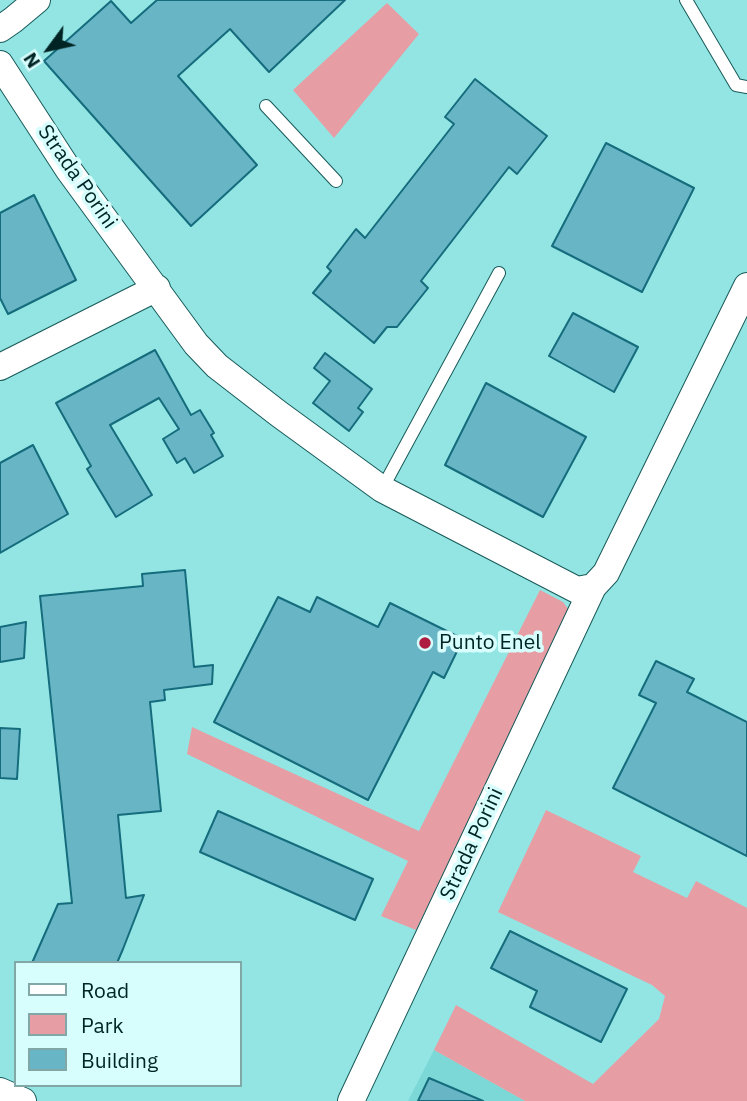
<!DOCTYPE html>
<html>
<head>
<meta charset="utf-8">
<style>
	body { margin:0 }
	#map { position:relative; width:747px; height:1101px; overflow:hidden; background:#93e5e3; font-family:"IBM Plex Sans",sans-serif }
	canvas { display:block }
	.legend { position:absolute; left:14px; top:961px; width:228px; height:126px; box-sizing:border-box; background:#d7fefd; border:2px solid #81a7a6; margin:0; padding:9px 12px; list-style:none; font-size:21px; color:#002424 }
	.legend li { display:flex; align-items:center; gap:14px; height:35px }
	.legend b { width:35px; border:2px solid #81a7a6 }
	.north { position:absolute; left:14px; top:14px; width:70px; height:70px; -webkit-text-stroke:5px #d7fefd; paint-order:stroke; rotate:237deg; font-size:19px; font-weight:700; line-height:28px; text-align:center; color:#002424 }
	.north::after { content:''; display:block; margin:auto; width:24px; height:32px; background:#002424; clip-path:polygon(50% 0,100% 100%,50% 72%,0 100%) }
</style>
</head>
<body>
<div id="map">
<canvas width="747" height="1101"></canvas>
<ul class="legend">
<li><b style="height:9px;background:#fff"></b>Road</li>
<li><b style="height:19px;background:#e69ea4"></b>Park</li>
<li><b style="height:19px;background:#68b5c6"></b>Building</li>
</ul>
<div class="north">N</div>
</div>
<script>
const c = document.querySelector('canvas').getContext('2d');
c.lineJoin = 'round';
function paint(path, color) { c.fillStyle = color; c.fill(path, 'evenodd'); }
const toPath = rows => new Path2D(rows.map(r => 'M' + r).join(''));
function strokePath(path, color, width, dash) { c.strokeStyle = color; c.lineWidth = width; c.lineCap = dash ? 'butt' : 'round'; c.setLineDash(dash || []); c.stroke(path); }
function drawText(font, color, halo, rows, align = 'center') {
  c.font = font + ' "IBM Plex Sans",sans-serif'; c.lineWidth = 7; c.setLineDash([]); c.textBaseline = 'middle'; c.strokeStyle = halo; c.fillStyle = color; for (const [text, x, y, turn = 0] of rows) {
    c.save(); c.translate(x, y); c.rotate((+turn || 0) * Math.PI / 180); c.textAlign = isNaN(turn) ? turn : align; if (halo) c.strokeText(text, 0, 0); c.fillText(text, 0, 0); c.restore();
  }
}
const built = toPath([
	[434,1050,525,1101,408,1101]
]);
const green = toPath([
	[387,3,419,34,334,138,293,90],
	[540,590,563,602,569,610,569,619,416,930,381,916,408,861,187,754,192,727,419,831],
	[546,810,641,856,633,872,687,898,696,881,747,908,747,1101,525,1101,434,1050,456,1005,593,1084,659,1019,665,996,652,985,498,912]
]);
const building = toPath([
	[157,0,345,0,269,72,230,29,178,76,257,165,191,226,44,61,111,1,131,23,157,0],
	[475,79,547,136,517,174,509,167,421,281,428,288,397,327,387,327,374,343,313,293,331,271,327,267,356,229,365,238,454,124,445,117,475,79],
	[606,143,694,188,642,292,552,246,606,143],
	[34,195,76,280,8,314,0,298,0,213,34,195],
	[573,313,638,347,614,392,549,356,573,313],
	[155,350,191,415,200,410,214,433,211,435,223,456,194,473,185,458,177,463,163,439,179,429,159,398,110,425,152,495,116,517,87,469,91,466,56,403,155,350],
	[325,353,372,389,358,408,363,412,349,431,313,403,330,381,314,368,325,353],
	[486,383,586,437,543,517,445,465,486,383],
	[33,445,68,514,0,553,0,463,33,445],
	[185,570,194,667,213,665,212,684,164,690,165,700,150,702,161,811,118,815,126,898,144,895,123,949,117,963,32,963,58,904,72,903,40,596,143,586,142,574,185,570],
	[278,597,310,612,317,597,378,627,390,603,463,639,444,678,433,672,368,800,214,722,278,597],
	[26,622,24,658,0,662,0,627,26,622],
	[656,661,694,679,687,692,747,722,747,856,613,788,656,703,639,695,656,661],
	[0,728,20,729,17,779,0,778,0,728],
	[218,811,373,879,355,920,200,852,218,811],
	[510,931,627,989,601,1042,530,1007,537,991,491,968,510,931],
	[429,1078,483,1101,418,1101,429,1078]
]);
const service = toPath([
	[686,0,736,85,747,87],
	[266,106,336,181],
	[382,489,499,273]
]);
const minor = toPath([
	[0,29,13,20,37,0],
	[0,64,68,169,196,344,217,366,279,414,382,489,577,590,593,587,606,573,747,286],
	[0,367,157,288],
	[0,1091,23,1101],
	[351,1101,593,587]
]);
const markers = [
	[425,643,7,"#af1c41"]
];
const streetNames = [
	["Strada Porini",77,177,55],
	["Strada Porini",472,844,-65]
];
const poiNames = [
	["Punto Enel",439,643]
];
paint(built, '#7cd8d7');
paint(green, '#e69ea4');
paint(building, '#68b5c6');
strokePath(building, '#146c7c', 2);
strokePath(service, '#175a59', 14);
strokePath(minor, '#175a59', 28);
strokePath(service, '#fff', 12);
strokePath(minor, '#fff', 26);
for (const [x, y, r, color] of markers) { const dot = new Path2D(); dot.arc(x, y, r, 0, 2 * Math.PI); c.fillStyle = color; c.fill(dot); strokePath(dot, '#d7fefd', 2.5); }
drawText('21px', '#002424', '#d7fefd', streetNames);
drawText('21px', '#002424', '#d7fefd', poiNames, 'left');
</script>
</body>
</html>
